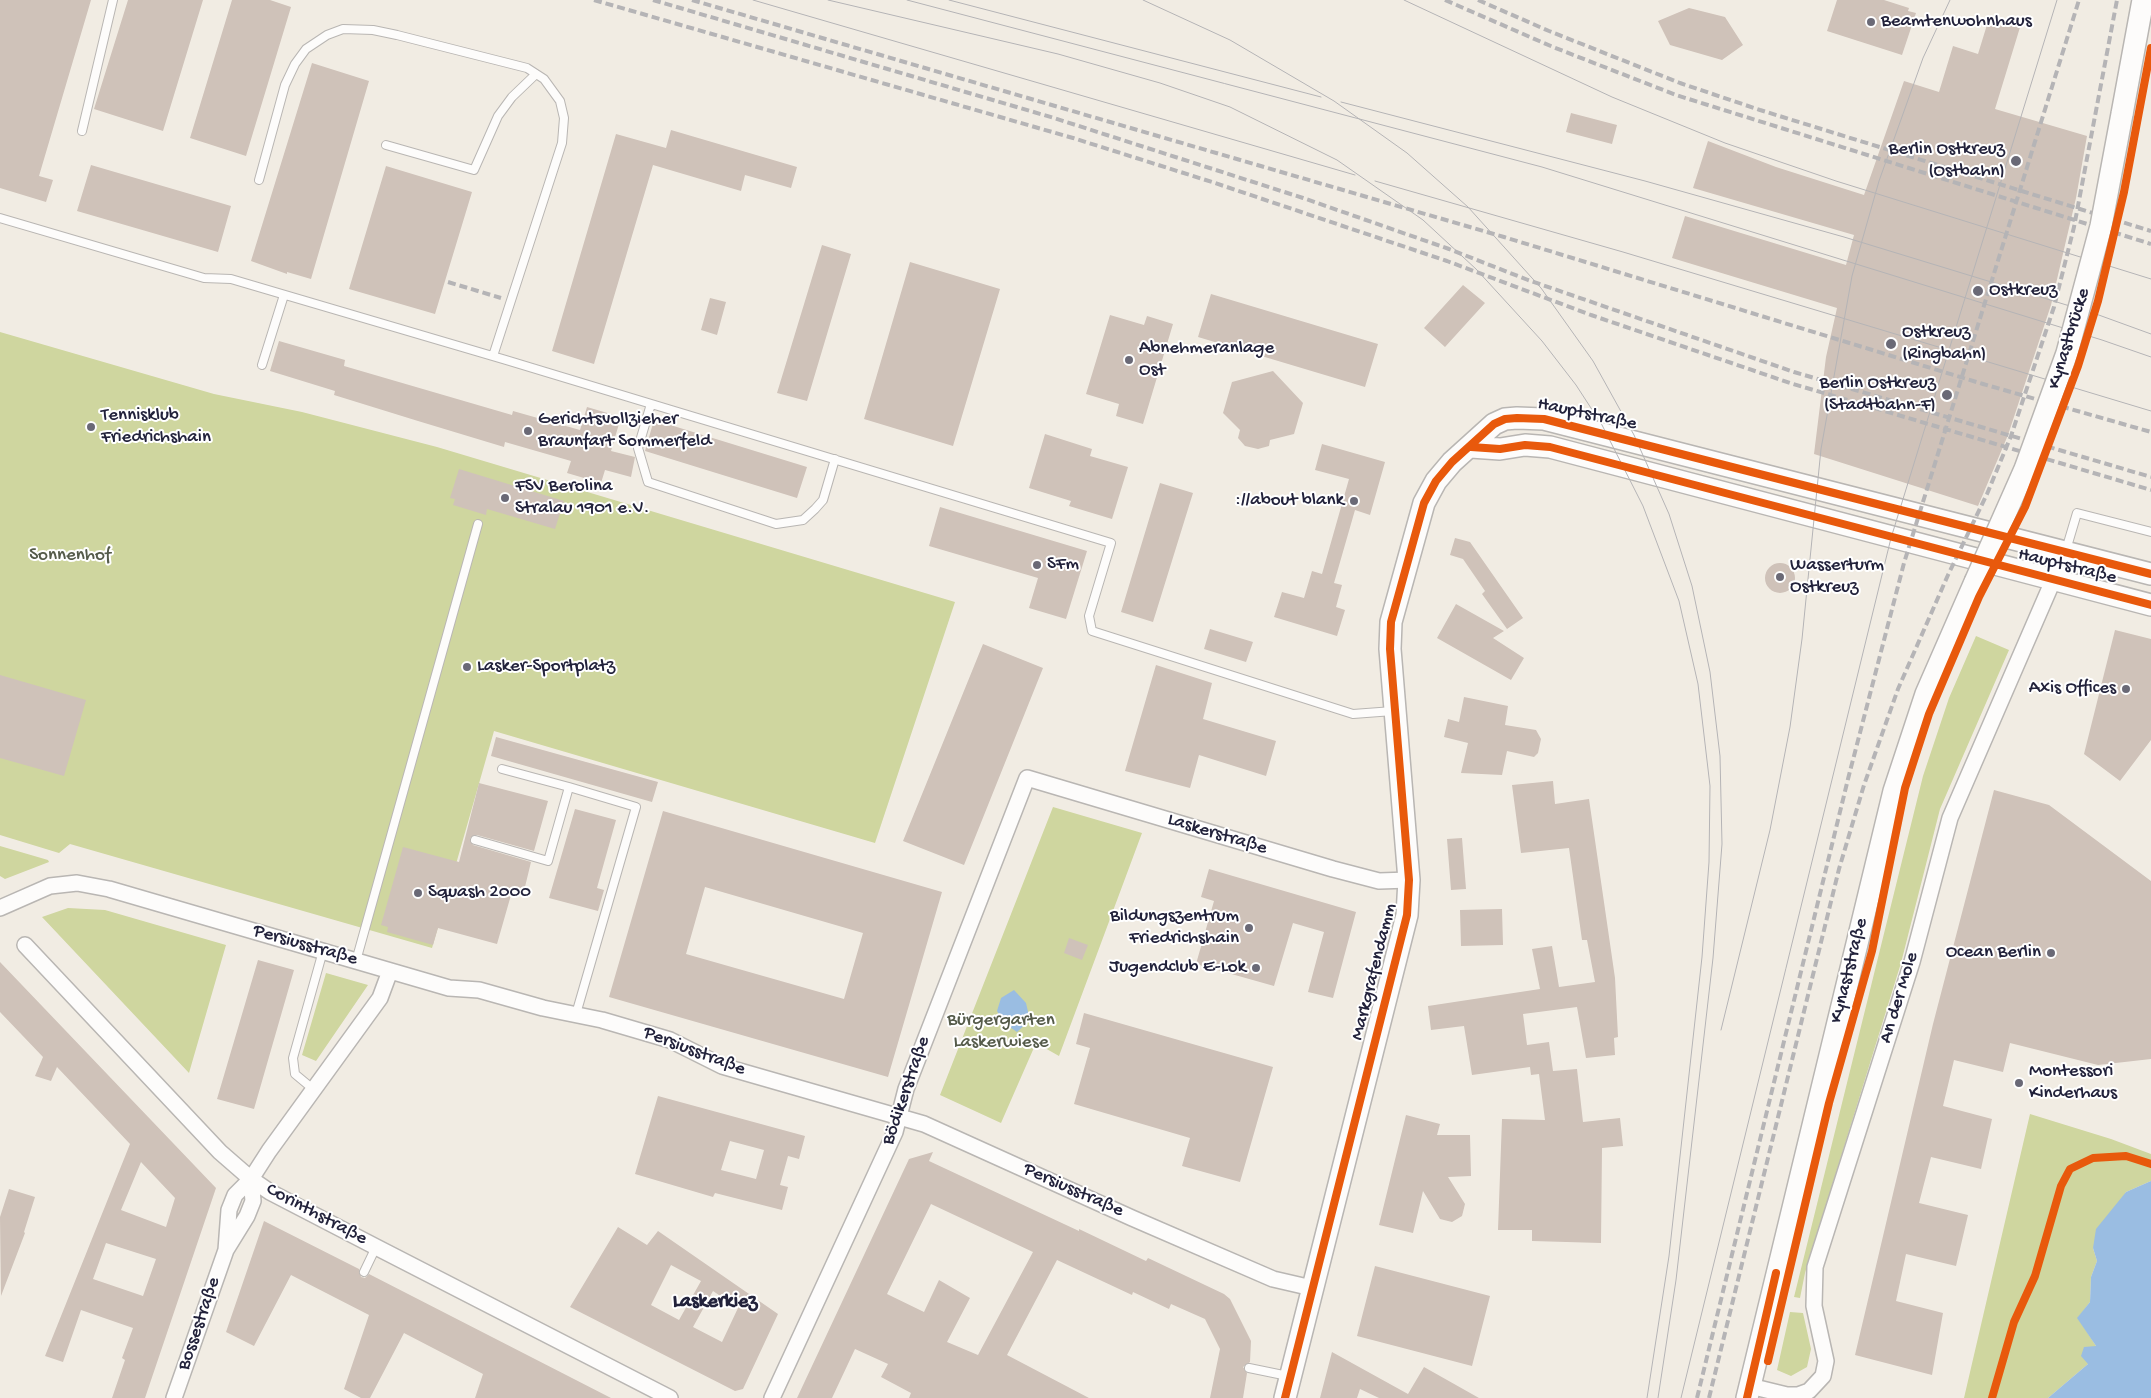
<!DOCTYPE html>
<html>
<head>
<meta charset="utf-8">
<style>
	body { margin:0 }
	canvas { display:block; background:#f1ece3 }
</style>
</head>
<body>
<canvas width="2151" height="1398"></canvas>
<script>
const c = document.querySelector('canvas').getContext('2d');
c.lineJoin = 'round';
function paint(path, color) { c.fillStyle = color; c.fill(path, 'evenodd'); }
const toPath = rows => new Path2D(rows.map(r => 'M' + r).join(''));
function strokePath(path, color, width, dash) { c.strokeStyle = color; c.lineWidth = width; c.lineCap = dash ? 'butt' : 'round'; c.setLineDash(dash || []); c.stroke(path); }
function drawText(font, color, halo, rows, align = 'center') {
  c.font = font + ' "Gochi Hand",sans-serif'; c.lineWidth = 4; c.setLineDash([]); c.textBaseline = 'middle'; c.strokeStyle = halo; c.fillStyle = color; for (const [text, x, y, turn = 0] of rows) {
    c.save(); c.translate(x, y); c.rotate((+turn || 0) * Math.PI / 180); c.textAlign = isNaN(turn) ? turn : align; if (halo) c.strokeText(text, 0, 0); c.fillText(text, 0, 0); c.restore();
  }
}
const green = toPath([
	[0,332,214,394,302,412,437,447,955,602,875,843,494,731,432,948,70,844,59,853,0,835],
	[1976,636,2009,650,1940,809,1901,963,1805,1273,1800,1298,1794,1297,1923,776,1949,698],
	[1053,807,1142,833,1059,1056,1036,1043,1001,1123,940,1095],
	[0,846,48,860,49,862,5,879,0,876],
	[68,908,105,910,226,945,189,1073,42,917],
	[326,973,368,985,316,1061,302,1055],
	[2030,1114,2111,1139,2151,1154,2151,1181,2126,1192,2093,1248,2097,1261,2091,1277,2090,1302,2078,1318,2096,1346,2088,1364,2048,1398,1964,1398],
	[1790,1312,1803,1313,1811,1349,1807,1367,1791,1376,1777,1370]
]);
const water = toPath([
	[1014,990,1026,1003,1029,1016,1029,1021,1017,1032,1004,1023,997,1011,1001,998],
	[2151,1181,2151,1398,2048,1398,2088,1364,2081,1356,2084,1347,2096,1346,2077,1318,2090,1302,2091,1277,2097,1261,2093,1248,2096,1229,2126,1192]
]);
const building = toPath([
	[0,0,91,0,39,176,53,180,46,202,0,188],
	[128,0,203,0,163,131,94,109],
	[232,0,270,0,291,7,246,156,190,138],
	[1837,0,1884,0,1909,8,1908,11,1916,13,1902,55,1827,31],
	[1689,8,1725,17,1743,45,1722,60,1670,45,1658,21],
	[1990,15,2021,24,1995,109,2087,136,2076,198,2051,305,2008,435,1978,506,1814,454,1826,357,1837,308,1672,258,1685,216,1846,265,1854,235,1693,188,1708,141,1776,167,1864,195,1904,81,1939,92,1953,46,1978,54],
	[312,63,369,81,311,279,287,272,287,274,251,261],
	[1571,113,1617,125,1612,144,1566,132],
	[671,130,797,167,791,188,745,175,741,191,653,165,594,364,552,351,616,134,666,148],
	[91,165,231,206,218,252,77,211],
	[386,166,472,192,435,314,349,289],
	[822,245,851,254,807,401,777,393],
	[910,262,1000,289,953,446,864,419],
	[1463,285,1485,303,1445,347,1424,328],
	[1211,294,1378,344,1365,387,1198,337],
	[710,298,726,302,717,335,701,330],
	[1110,315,1144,325,1147,316,1173,324,1143,424,1116,416,1119,404,1086,394],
	[279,341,345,360,344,366,512,415,513,411,580,430,587,407,621,417,611,451,635,457,631,477,605,470,601,483,567,473,571,461,505,442,504,447,418,421,334,395,335,391,270,371],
	[1273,371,1303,403,1294,434,1270,440,1269,446,1258,449,1245,446,1238,438,1240,430,1223,413,1232,382],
	[654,420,807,467,797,498,645,451],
	[1045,434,1092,449,1090,456,1128,467,1112,519,1069,506,1071,501,1029,488],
	[1322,444,1385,462,1370,515,1355,510,1334,583,1342,585,1336,607,1345,610,1337,636,1274,617,1282,592,1304,598,1312,571,1322,574,1349,479,1315,470],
	[459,469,564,501,555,529,487,509,486,515,453,505,455,499,450,498],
	[1160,483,1193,493,1153,622,1121,612],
	[940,507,1087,551,1066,619,1029,608,1038,578,929,546],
	[1455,538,1470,542,1523,618,1507,629,1482,594,1485,591,1463,559,1450,555],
	'1765 578a15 15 0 1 1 30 0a15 15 0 1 1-30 0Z',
	[1456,604,1504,631,1493,638,1524,658,1511,680,1437,638],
	[1210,629,1253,642,1246,662,1204,649],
	[2115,630,2151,639,2151,740,2120,781,2084,754],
	[983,644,1043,668,964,865,903,841],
	[1156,665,1212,683,1203,719,1276,741,1266,776,1199,755,1190,788,1125,771],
	[0,675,86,700,64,776,0,758],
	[1464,697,1508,706,1505,725,1536,730,1541,739,1538,753,1534,757,1507,751,1502,775,1461,773,1468,743,1444,737,1448,719,1459,722],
	[496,737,658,782,652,802,491,756],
	[1553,781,1555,804,1589,799,1615,978,1618,1037,1614,1038,1615,1055,1586,1058,1577,1007,1523,1014,1527,1045,1549,1042,1553,1071,1577,1069,1583,1122,1620,1118,1623,1146,1602,1148,1601,1243,1532,1241,1532,1230,1498,1230,1502,1119,1545,1120,1539,1074,1531,1075,1530,1067,1472,1075,1464,1026,1431,1030,1428,1006,1540,989,1532,949,1552,946,1559,987,1595,982,1587,940,1582,940,1569,848,1521,853,1512,785],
	[479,783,548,801,534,851,477,835,470,838,473,845,531,862,524,891,513,888,497,944,438,928,433,945,387,932,388,927,381,925,403,847,459,862],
	[1994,790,2049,805,2151,881,2151,1059,2098,1065,2010,1043,2003,1072,1954,1060,1943,1106,1992,1119,1981,1169,1931,1157,1919,1203,1968,1215,1956,1266,1906,1254,1896,1301,1943,1313,1932,1375,1855,1355,1933,1024],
	[575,809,616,820,597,888,604,890,598,911,549,898],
	[663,811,942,892,888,1077,609,997],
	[705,887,863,933,844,999,686,954],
	[1462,838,1466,889,1451,890,1447,839],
	[1209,869,1356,912,1333,998,1308,992,1324,932,1293,923,1274,986,1196,964,1214,901,1201,897],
	[1502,909,1503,945,1461,946,1460,910],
	[1069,938,1088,945,1082,960,1064,953],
	[258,960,294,970,254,1109,217,1099],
	[0,962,216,1188,145,1398,112,1398,125,1360,122,1358,133,1328,81,1310,63,1362,45,1356,130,1144,57,1067,51,1081,35,1076,43,1057,0,1012],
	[141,1162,175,1198,166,1227,121,1210],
	[106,1243,156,1259,143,1296,93,1279],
	[1084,1013,1273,1067,1240,1182,1182,1166,1190,1138,1074,1104,1090,1048,1076,1044],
	[658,1096,805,1136,799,1159,788,1156,780,1185,788,1187,782,1210,715,1193,713,1197,635,1174],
	[730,1141,764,1150,756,1179,721,1170],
	[1406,1115,1440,1124,1437,1135,1470,1135,1471,1176,1448,1177,1465,1204,1462,1216,1452,1222,1440,1219,1423,1191,1413,1233,1379,1225],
	[933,1152,929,1161,1079,1231,1079,1229,1146,1261,1148,1258,1224,1294,1230,1299,1251,1341,1250,1362,1243,1367,1247,1373,1243,1398,1210,1398,1220,1349,1205,1319,1171,1304,1169,1309,1133,1292,1132,1295,1057,1260,1007,1355,1089,1398,909,1398,911,1393,881,1377,888,1364,855,1349,832,1398,797,1398,909,1159],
	[931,1204,1033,1252,978,1355,947,1342,970,1298,939,1280,924,1312,887,1294],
	[9,1189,35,1197,24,1232,25,1233,1,1296,0,1217],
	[264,1221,359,1269,361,1277,365,1278,369,1274,611,1398,475,1398,483,1374,404,1333,370,1398,361,1398,344,1389,369,1315,291,1275,254,1346,226,1332],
	[618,1227,647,1245,658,1231,778,1314,743,1389,735,1391,570,1307],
	[671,1265,701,1281,679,1320,651,1305],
	[713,1291,738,1308,722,1342,693,1327],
	[1375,1266,1490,1296,1472,1366,1357,1336],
	[1332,1352,1408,1394,1424,1367,1479,1398,1379,1398,1360,1389,1357,1398,1320,1398]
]);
const lane = toPath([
	[82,131,113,0],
	[386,145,474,170,498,116,512,97,536,74],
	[259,180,285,85,295,64,306,49,327,35,343,29,373,30,397,35,527,68,544,79,560,101,564,118,562,143,493,356],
	[0,218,204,278,231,279,506,360,1111,543,1089,616,1092,631,1353,714,1393,711],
	[262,365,284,295],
	[651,404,638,448,648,482,776,524,803,520,815,509,823,500,835,459],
	[2066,550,2077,513,2151,532],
	[502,769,569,787],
	[475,840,548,861,569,787,636,807,576,1014],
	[356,961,478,524],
	[313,1089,295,1074,293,1058,323,951],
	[364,1272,376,1247],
	[1249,1368,1288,1376]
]);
const street = toPath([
	[0,908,50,886,77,883,109,889,449,988,479,990,543,1008,602,1020,670,1040,722,1066,924,1124,1132,1218,1273,1279,1312,1288],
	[25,945,220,1152,251,1179,270,1192,376,1247,670,1398],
	[226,1250,229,1210,235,1195,251,1179,269,1151,380,998,390,971],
	[1750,1386,1787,1395,1798,1395,1809,1391,1823,1376,1826,1361,1814,1306,1815,1267,1912,962,1950,818,2065,553],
	[174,1398,226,1250,247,1216,253,1201,251,1179],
	[772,1398,895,1132,906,1089,1027,778,1333,869,1379,881,1409,880]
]);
const secondary = toPath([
	[2122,114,2143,0],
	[1471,447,1500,449,1525,445,1550,447,2151,605],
	[1285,1398,1407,915,1409,880,1390,649,1391,622,1424,503,1436,481,1452,462,1494,424,1505,419,1517,418,1544,419,2151,574],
	[1747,1398,1894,791,1926,694,1975,582]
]);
const tram = toPath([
	[753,0,1355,175],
	[828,0,1058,54,1160,83,1230,107,1337,160,1423,220,1476,269,1542,341,1576,385,1602,425,1643,506,1679,601,1698,684,1710,786,1709,862,1702,957,1669,1256,1647,1398],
	[907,0,1542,167,2102,340,2151,357],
	[949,0,1321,97],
	[1143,0,1230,40,1334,101,1407,153,1468,207,1541,288,1593,361,1634,435,1669,514,1692,586,1710,672,1720,756,1722,844,1713,958,1676,1280,1658,1398],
	[1404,0,1612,97,1725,143,1836,181,2151,279],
	[1341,102,1645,181,1844,237,2096,314,2151,334],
	[1375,181,1623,252,2151,411],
	[1721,1030,1770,830,1790,727,1802,639,1821,449,1852,276,1879,181,1923,58,1950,0],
	[1681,1398,1891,538,2057,0]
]);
const rail = toPath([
	[594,0,1073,138,1212,182,1447,261,1591,315,1790,383,2151,490],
	[653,0,1054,118,1303,198,1449,249,1528,280,1794,372,2151,477],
	[692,0,1504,237,1983,384,2151,432],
	[1445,0,1553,47,1676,95,2151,244],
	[1478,0,1549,31,1680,83,1760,110,2151,231],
	[448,282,501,298],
	[1697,1398,1848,779,1904,563,2079,0],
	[1709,1398,1839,869,1864,785,1898,689,1948,575,1987,494,2011,436,2054,307,2074,227,2117,0]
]);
const secondaryBridge = toPath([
	[1975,582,2025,469,2067,353,2101,226,2122,114]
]);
const cycleway = toPath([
	[1471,447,1500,449,1525,445,1550,447,2151,605],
	[1768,1361,1829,1103,1872,951,1905,788,1929,714,1979,597,2025,507,2078,366,2098,301,2124,192,2151,48],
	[1285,1398,1407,915,1409,880,1390,649,1391,622,1424,503,1436,481,1452,462,1494,424,1505,419,1517,418,1544,419,2151,574],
	[1747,1398,1776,1273],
	[1992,1398,2014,1322,2035,1276,2061,1186,2070,1169,2093,1158,2126,1156,2151,1164]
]);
const markers = [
	[1871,22,5,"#6a6976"],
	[2016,161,6,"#6a6976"],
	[1978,291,6,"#6a6976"],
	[1891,344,6,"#6a6976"],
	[1129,360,5,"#6a6976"],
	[1947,395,6,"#6a6976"],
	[91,427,5,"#6a6976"],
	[528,431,5,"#6a6976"],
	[505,498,5,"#6a6976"],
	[1354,501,5,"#6a6976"],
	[1037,565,5,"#6a6976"],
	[1780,577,5,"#6a6976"],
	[467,667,5,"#6a6976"],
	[2126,689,5,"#6a6976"],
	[418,893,5,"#6a6976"],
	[1249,928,5,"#6a6976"],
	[2051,953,5,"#6a6976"],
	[1256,968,5,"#6a6976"],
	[2019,1083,5,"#6a6976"]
];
const poiNames = [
	["Beamtenwohnhaus",1881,22],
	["Berlin Ostkreuz",2005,150,"right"],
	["(Ostbahn)",2005,172,"right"],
	["Ostkreuz",1989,291],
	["Ostkreuz",1902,333],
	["(Ringbahn)",1902,355],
	["Abnehmeranlage",1139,349],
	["Ost",1139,371],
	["Berlin Ostkreuz",1936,384,"right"],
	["(Stadtbahn-F)",1936,406,"right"],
	["Tennisklub",101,416],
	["Friedrichshain",101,438],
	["Gerichtsvollzieher",538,420],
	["Braunfart Sommerfeld",538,442],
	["FSV Berolina",515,487],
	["Stralau 1901 e.V.",515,509],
	["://about blank",1344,501,"right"],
	["SFm",1047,565],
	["Wasserturm",1790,566],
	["Ostkreuz",1790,588],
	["Lasker-Sportplatz",477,667],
	["Axis Offices",2116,689,"right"],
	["Squash 2000",428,893],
	["Bildungszentrum",1239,917,"right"],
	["Friedrichshain",1239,939,"right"],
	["Ocean Berlin",2041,953,"right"],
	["Jugendclub E-Lok",1246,968,"right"],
	["Montessori",2029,1072],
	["Kinderhaus",2029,1094]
];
const streetNames = [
	["Kynastbrücke",2070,339,-73],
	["Hauptstraße",1587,415,12],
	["Hauptstraße",2067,567,14],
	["Laskerstraße",1217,835,17],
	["Persiusstraße",305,946,16],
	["Kynaststraße",1850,971,-76],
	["Markgrafendamm",1375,972,-76],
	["An der Mole",1900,998,-73],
	["Persiusstraße",694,1052,21],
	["Bödikerstraße",907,1091,-71],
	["Persiusstraße",1073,1191,24],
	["Corinthstraße",316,1215,28],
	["Bossestraße",200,1324,-71]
];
const parkNames = [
	["Sonnenhof",70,556],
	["Bürgergarten",1001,1021],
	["Laskerwiese",1001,1043]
];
const neighbourhoodNames = [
	["Laskerkiez",715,1303]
];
paint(green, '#cfd69f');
paint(water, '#9abde2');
paint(building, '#cfc2b9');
strokePath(lane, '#b9b6b3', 10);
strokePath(street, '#b9b6b3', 18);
strokePath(secondary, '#b9b6b3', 24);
strokePath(lane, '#fdfcfb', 8);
strokePath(street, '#fdfcfb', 15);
strokePath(secondary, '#fdfcfb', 21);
strokePath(tram, '#b5b4b6', 1);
strokePath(rail, '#b5b4b6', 4, [8, 4]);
strokePath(secondaryBridge, '#b9b6b3', 24, []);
strokePath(secondaryBridge, '#fdfcfb', 21);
strokePath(cycleway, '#e8590c', 8);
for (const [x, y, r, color] of markers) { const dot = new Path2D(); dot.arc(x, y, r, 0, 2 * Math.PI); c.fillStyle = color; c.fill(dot); strokePath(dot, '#fff', 2); }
drawText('19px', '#22223b', '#fff', poiNames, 'left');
drawText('19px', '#22223b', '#fff', streetNames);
drawText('19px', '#555b4a', '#fff', parkNames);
drawText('bold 20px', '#22223b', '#fff', neighbourhoodNames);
</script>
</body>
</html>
